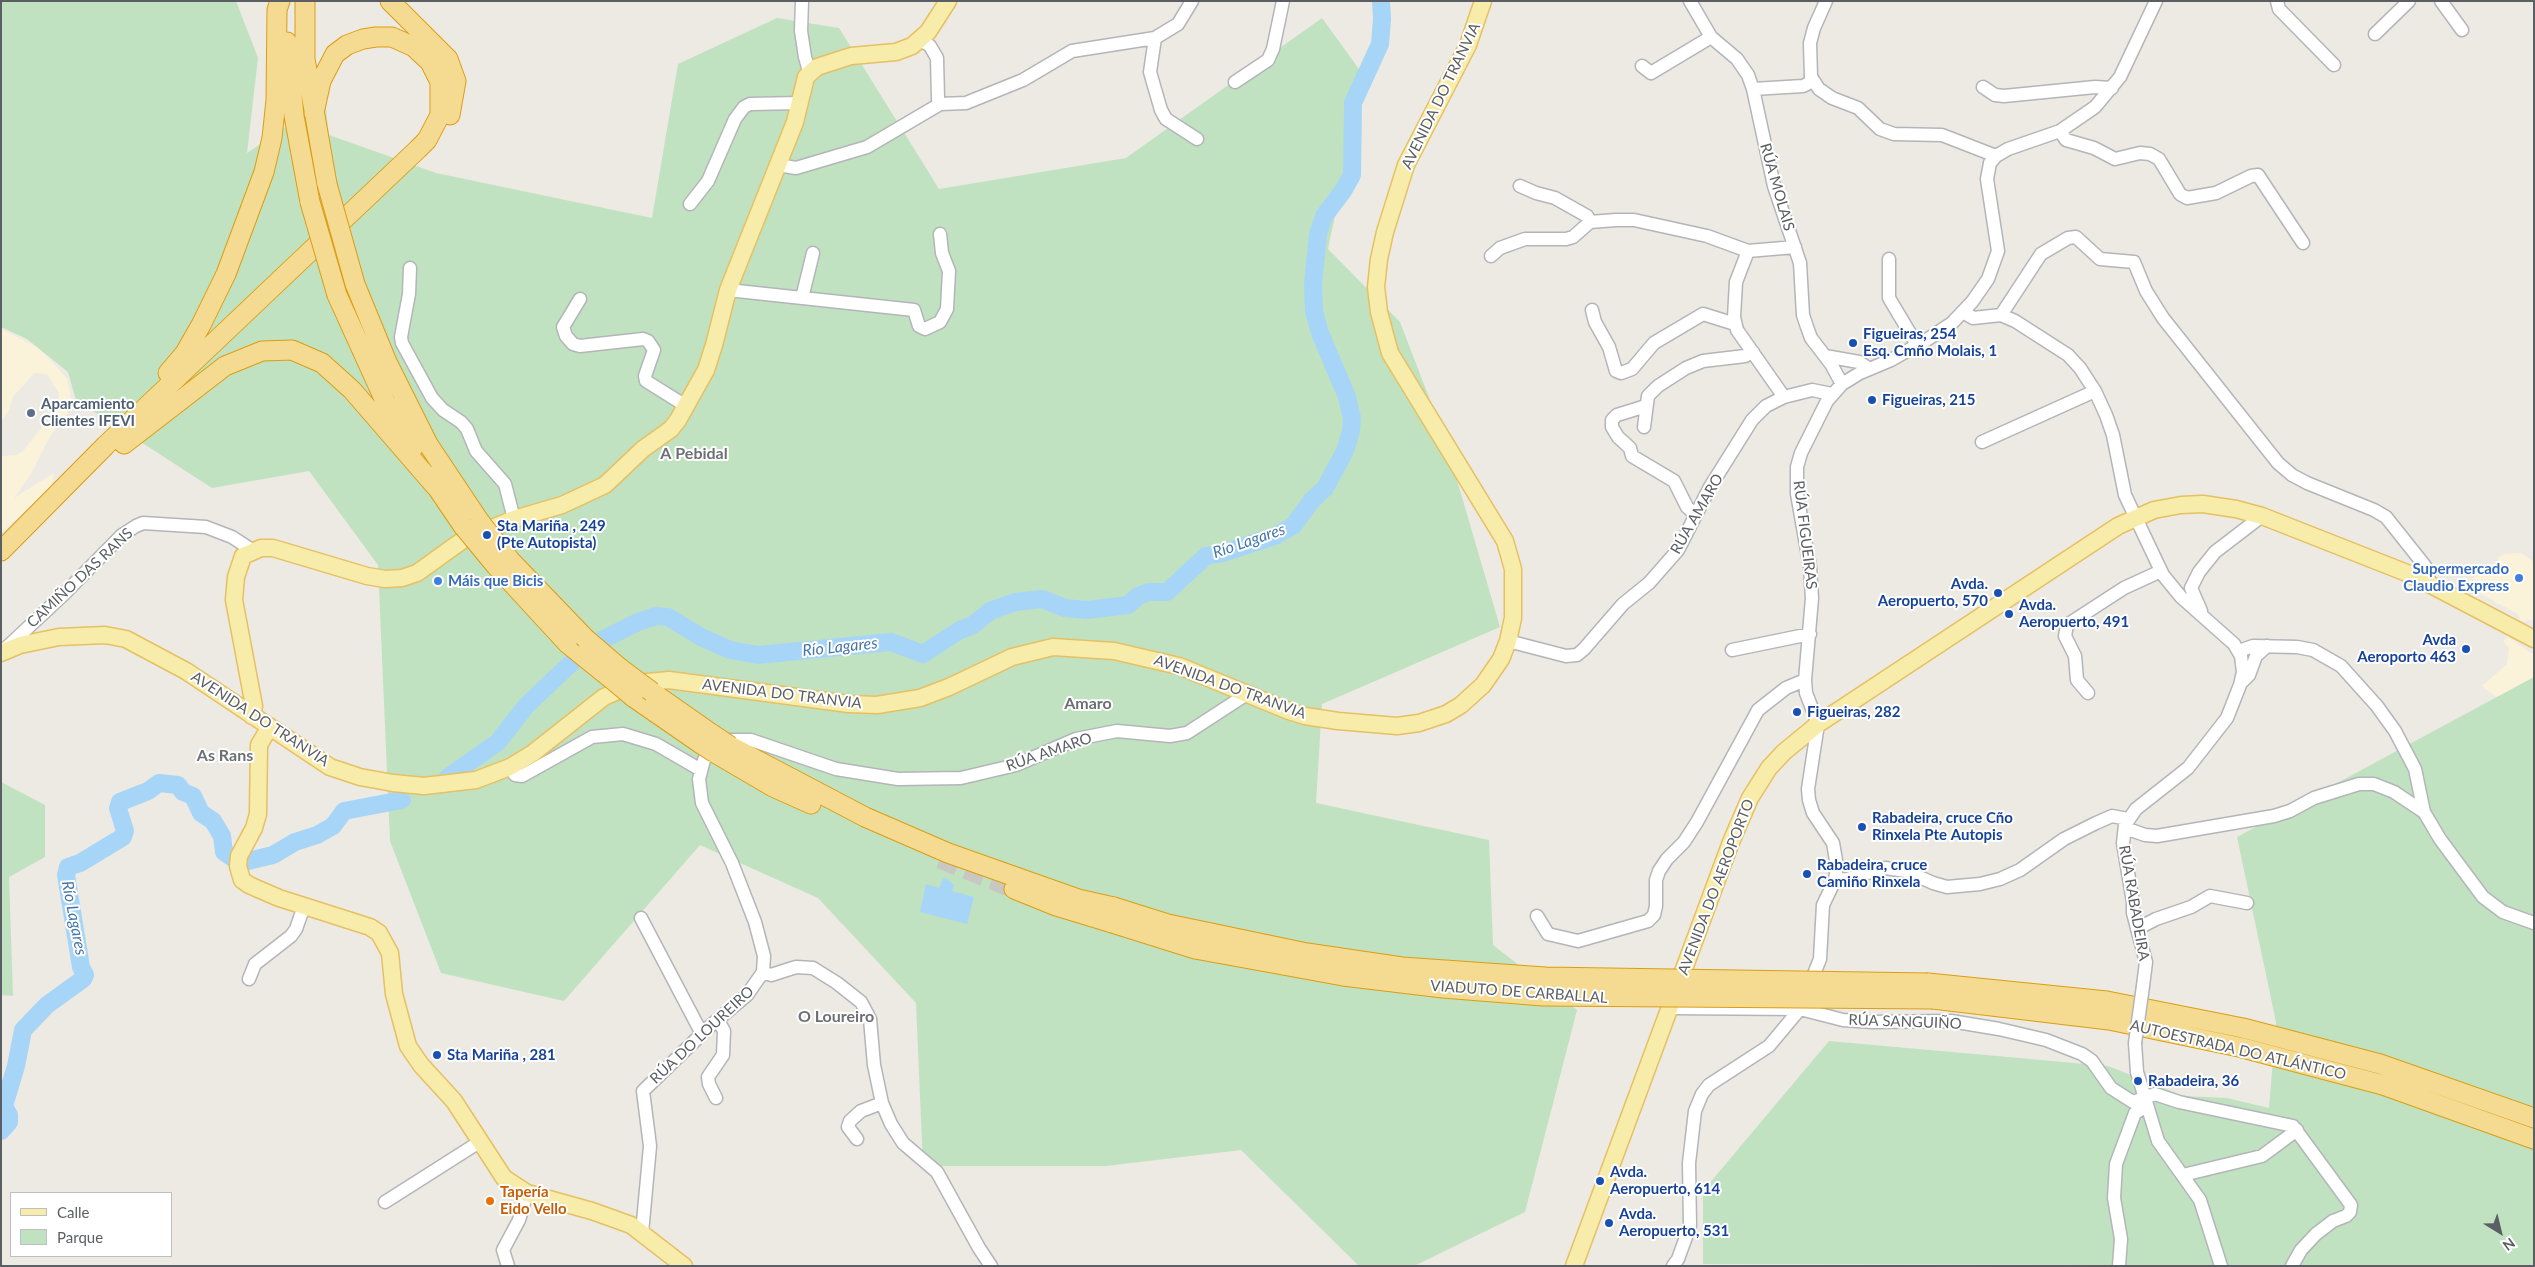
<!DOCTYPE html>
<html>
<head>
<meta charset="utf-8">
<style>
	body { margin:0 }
	#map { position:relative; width:2535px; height:1267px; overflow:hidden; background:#eceae2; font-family:Lato,sans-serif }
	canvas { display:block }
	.frame { position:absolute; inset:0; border:2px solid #5b5e62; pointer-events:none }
	.legend { position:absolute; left:10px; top:1192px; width:162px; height:65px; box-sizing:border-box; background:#fff; border:1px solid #bdbfc0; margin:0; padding:6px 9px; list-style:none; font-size:15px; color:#5b5e62 }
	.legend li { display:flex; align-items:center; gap:10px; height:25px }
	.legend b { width:25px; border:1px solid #bdbfc0 }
	.north { position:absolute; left:2475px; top:1207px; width:50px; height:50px; -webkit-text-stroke:4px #fff; paint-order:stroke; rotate:144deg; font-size:14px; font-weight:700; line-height:20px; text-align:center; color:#5b5e62 }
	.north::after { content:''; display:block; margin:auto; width:18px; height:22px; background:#5b5e62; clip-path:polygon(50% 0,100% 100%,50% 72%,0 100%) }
</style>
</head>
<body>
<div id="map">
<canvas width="2535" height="1267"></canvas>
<div class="frame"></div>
<ul class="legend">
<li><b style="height:6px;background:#f8ecab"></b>Calle</li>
<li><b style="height:14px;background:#c0e2c0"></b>Parque</li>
</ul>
<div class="north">N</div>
</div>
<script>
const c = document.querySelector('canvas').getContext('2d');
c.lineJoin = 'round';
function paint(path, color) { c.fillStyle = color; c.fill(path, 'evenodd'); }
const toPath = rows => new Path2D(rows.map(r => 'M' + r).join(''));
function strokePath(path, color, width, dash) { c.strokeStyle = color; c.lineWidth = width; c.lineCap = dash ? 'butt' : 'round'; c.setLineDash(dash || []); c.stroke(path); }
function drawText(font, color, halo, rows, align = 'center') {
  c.font = font + ' Lato,sans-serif'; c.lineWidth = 4; c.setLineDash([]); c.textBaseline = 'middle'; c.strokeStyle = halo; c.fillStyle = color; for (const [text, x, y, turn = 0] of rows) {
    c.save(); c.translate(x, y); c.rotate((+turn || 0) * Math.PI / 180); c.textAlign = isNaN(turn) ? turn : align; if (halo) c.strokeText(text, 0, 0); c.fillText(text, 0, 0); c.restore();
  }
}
const commercial = toPath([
	[1,329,37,347,54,364,67,379,73,406,49,438,30,476,14,498,54,473,51,487,1,533,1,456,16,455,23,451,52,415,58,406,59,393,47,374,34,373,13,397,9,410,1,423],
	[2521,553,2534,562,2533,620,2521,621,2518,614,2473,590,2470,591,2465,583,2499,561,2498,558,2504,554],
	[2508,637,2534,655,2534,698,2514,711,2482,686,2507,664,2509,648,2503,641]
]);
const green = toPath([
	[1,1,236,1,258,58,247,153,325,101,329,135,436,173,652,218,678,64,777,18,839,28,939,189,1126,158,1322,18,1364,76,1328,249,1400,322,1445,439,1500,627,1322,704,1316,803,1489,840,1493,945,1577,1010,1525,1212,1414,1266,1359,1266,1241,1150,1106,1166,923,1166,916,1003,818,898,700,845,564,1001,441,973,390,841,378,565,309,471,212,488,76,400,68,372,27,339,1,327],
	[2534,677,2534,1266,1703,1264,1703,1191,1829,1041,2108,1066,2184,1096,2227,1098,2269,1108,2276,1022,2237,837],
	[1,782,45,805,45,857,9,877,13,996,1,995]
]);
const water = toPath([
	[943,878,947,879,954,885,952,891,974,897,967,924,920,912,926,884,939,888]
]);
const river = toPath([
	[447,778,498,742,526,706,588,647,638,622,656,616,668,617,701,637,730,650,758,655,891,642,923,654,960,630,973,625,990,611,1015,602,1042,599,1065,608,1087,610,1128,605,1138,596,1148,592,1167,592,1206,556,1223,553,1275,536,1293,526,1312,500,1325,488,1345,451,1351,431,1352,418,1347,397,1320,333,1314,311,1313,284,1318,234,1324,216,1343,191,1352,175,1353,103,1380,44,1382,19,1381,1],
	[248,861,273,855,295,842,317,835,333,826,344,811,402,800],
	[1,1131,9,1122,9,1115,4,1106,16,1066,23,1030,47,1005,83,979,85,975,81,967,66,875,68,867,80,863,123,837,125,831,118,808,120,802,148,791,159,783,178,785,183,792,193,796,201,813,213,821,222,836,224,852,231,857]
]);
const highwayTunnel = toPath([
	[940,859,1014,889]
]);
const minor = toPath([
	[802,1,801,31,805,57,809,71],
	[1690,1,1711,37,1737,59,1748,75,1753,89,1774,186,1800,263,1803,315,1807,327,1811,338,1831,364,1842,384],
	[1826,1,1814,28,1810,43,1811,77,1819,89,1832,98,1858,108,1880,129,1894,134,1942,135,1996,156],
	[2277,1,2279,9,2334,65],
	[2441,1,2462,30],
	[2375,34,2409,1],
	[1155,38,1150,72,1161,110,1166,119,1197,139],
	[921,40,930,46,937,58,938,99,940,104],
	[1642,66,1651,73,1711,37],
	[1235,82,1268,60,1273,49,1283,1],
	[1983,87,1995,95,2004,96,2095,87,2112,88],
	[1753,89,1803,86,1813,81],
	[2060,131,2066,140,2094,148,2115,159,2140,153,2150,154,2159,159,2180,194,2187,198,2216,193,2251,176,2258,175,2303,243],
	[778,165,796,168,867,147,940,104,966,103,1023,80,1072,51,1155,38,1178,24,1192,1],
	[1520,186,1536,193,1555,198,1587,216,1590,222],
	[690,204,708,181,735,119,744,107,750,104,800,103],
	[1748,251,1736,282,1734,317,1737,330,1784,397],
	[1491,256,1500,248,1525,239,1566,239,1573,237,1590,222,1616,220,1634,220,1707,236,1748,251,1795,247],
	[1889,259,1889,298,1917,345],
	[410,268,409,294,401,337,402,343,432,398,443,410,461,422,467,429,476,451,505,484,514,519],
	[728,290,914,310,919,326,925,329,940,322,947,309,949,271,942,253,940,234],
	[802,298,813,253],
	[580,299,563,327,566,336,573,344,580,346,643,339,648,341,654,350,645,376,646,381,686,406],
	[1592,310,1595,322,1609,347,1616,371,1621,373,1632,369,1654,343,1703,314,1735,324],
	[1963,312,1973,318,2001,315,2015,321,2068,355,2080,368,2095,391,2106,415,2113,435,2125,495,2163,575,2181,597,2234,644,2241,656,2243,672,2240,685,2227,718,2188,768,2136,809,2125,825,2123,843,2133,902,2133,913,2146,962,2143,986],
	[2001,315,2041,254,2068,238,2076,237,2100,259,2134,262,2146,291,2163,318,2278,463,2292,475,2307,483,2374,510,2386,517,2425,566,2430,583],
	[1825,356,1859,362,1870,369],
	[1646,406,1617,415,1612,420,1612,427,1618,437,1630,448,1632,456,1674,481,1687,507,1696,515],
	[1644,427,1648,396,1658,386,1686,368,1703,361,1745,356,1753,352],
	[1982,442,2095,391],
	[2201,611,2191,588,2199,572,2215,552,2262,516],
	[1508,641,1566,656,1577,655,1584,649,1623,604,1649,583,1678,550,1710,487,1752,420,1766,406,1784,397,1812,390,1832,394],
	[5,649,64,594,122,535,136,526,143,523,206,527,232,537,252,550],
	[1732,650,1810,634],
	[2239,651,2253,646,2297,647,2313,650,2341,666,2377,706,2395,731,2415,769,2424,812,2440,839,2483,897,2503,912,2534,923],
	[2243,681,2249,675,2256,656,2267,646],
	[2088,693,2077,680,2075,656,2065,636,2067,625,2124,588,2161,571],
	[510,767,515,775,522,776,592,737,623,734,656,744,701,770],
	[2125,828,2145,835,2157,836,2274,816,2290,811,2314,798,2359,784,2374,784,2394,792,2424,812],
	[1835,880,1847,879,1885,868,1906,871,1933,883,1947,887,1980,884,2000,879,2020,870,2064,839,2096,823,2112,816,2128,819],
	[1537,916,1548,934,1578,941,1648,921,1654,915,1656,906,1656,880,1659,871,1667,859,1684,842,1697,822,1758,710,1786,688,1805,680],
	[641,918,702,1034],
	[2137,929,2156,919,2191,907,2210,896,2247,903],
	[763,972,771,975,796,967,813,968,837,983,861,1002,870,1019,874,1065,882,1103,891,1124,903,1143,937,1172,979,1248,991,1266],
	[249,979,255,964,291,936,296,929,304,906],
	[1670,1008,1800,1009,1843,1020,1873,1022,1951,1021,1999,1029,2046,1040,2082,1054,2092,1061,2111,1088,2133,1102,2155,1094,2179,1102,2293,1126,2351,1205,2350,1212,2346,1216,2333,1221,2316,1234,2301,1250,2292,1266],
	[2135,1043,2137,1072,2158,1141,2200,1200,2221,1266],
	[716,1098,709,1084,708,1077,723,1055,724,1031,718,1020],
	[857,1139,848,1127,850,1121,861,1111,882,1103],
	[2183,1175,2262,1156,2297,1130],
	[385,1202,481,1141],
	[642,1233,650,1146,643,1091,710,1026,747,995,763,972,764,956,755,922,732,863,702,803,699,779,704,760,710,751,718,744,730,740,751,740,836,769,898,779,961,778,1016,765,1076,739,1117,731,1170,736,1187,733,1247,694],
	[508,1266,503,1250,519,1220,527,1193],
	[1673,1266,1678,1259,1690,1226,1689,1163,1695,1111,1702,1094,1709,1085,1769,1046,1800,1009,1820,959,1823,905,1835,880,1837,866,1833,843,1813,813,1809,800,1808,789,1818,724,1806,693,1805,680,1812,598,1810,567,1797,494,1797,467,1801,453,1827,401,1842,384,1860,373,1891,360,1928,339,1952,323,1972,302,1988,279,1998,251,1987,179,1990,163,1996,156,2008,149,2060,131,2095,107,2120,77,2156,1],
	[2119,1266,2121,1239,2114,1198,2116,1164,2135,1113,2147,1106]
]);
const major = toPath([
	[1,653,20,645,59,637,105,635,126,639,186,671,330,767,360,777,393,783,424,786,476,780,510,767,533,753,604,697,637,683,669,680,849,704,877,705,920,698,949,687,1012,657,1053,647,1114,651,1179,666,1289,711,1305,716,1338,721,1397,726,1419,723,1446,714,1461,705,1483,685,1501,659,1508,641,1513,618,1513,569,1505,541,1390,353,1379,312,1376,287,1379,259,1385,232,1406,165,1468,45,1483,1],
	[252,716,254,706,234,600,236,577,243,556,261,548,273,548,367,576,385,579,402,578,417,573,463,540,514,519,562,505,605,485,643,449,671,429,678,420,706,370,714,345,728,290,795,122,806,77,817,67,851,56,896,52,912,46,928,32,948,1],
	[269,728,259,745,258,814,254,828,239,856,238,866,242,880,249,885,279,898,370,927,379,933,390,953,394,994,408,1046,421,1065,454,1101,504,1178,527,1193,592,1211,631,1225,684,1266],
	[1574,1266,1731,842,1750,798,1769,768,1784,752,1818,724,2118,526,2154,510,2181,505,2203,504,2236,509,2262,516,2412,575,2534,639]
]);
const highway = toPath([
	[305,1,305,59,327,184],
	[390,1,448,59,456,81,450,115],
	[287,42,294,116,310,202],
	[355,284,387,362,428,444,480,522],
	[337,295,385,401,413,448],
	[168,373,185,353,201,325,226,274,264,172,272,138,276,100,277,10,280,1],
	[124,444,225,366,262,351,292,350,322,363,352,390,436,487],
	[429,476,463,526],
	[1,551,106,445,418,149,427,140,440,115,440,82,430,62,414,47,392,37,376,37,363,39,347,45,335,54,321,81,314,113],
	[586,639,621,669],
	[567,643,609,677],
	[652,692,712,734],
	[633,697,701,744],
	[730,746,865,817,948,853,1078,899,1114,907],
	[715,753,773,787,811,804],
	[1014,889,1056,906,1112,923],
	[1928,983,2107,1001,2243,1028,2380,1064,2534,1118],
	[1933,999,2109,1020,2239,1047,2383,1085,2534,1139]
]);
const minorBridge = toPath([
	[2135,1043,2143,986]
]);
const highwayBridge = toPath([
	[327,184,355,284],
	[310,202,337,295],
	[480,522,510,560,586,639],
	[463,526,496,566,567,643],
	[621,669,652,692],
	[609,677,633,697],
	[712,734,730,746],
	[701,744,715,753],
	[1114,907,1168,924,1307,953,1402,967,1545,977,1928,983],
	[1112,923,1195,949,1343,976,1443,988,1543,996,1933,999]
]);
const markers = [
	[1853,343,5,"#1a4fb4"],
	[1872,400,5,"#1a4fb4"],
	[31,413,5,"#5c6f8a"],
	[487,535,5,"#1a4fb4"],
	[2519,578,5,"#3f7fe0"],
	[438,581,5,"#3f7fe0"],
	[1998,593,5,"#1a4fb4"],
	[2009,614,5,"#1a4fb4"],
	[2466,649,5,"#1a4fb4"],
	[1797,712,5,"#1a4fb4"],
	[1862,827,5,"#1a4fb4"],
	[1807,874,5,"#1a4fb4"],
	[437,1055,5,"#1a4fb4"],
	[2138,1081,5,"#1a4fb4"],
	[1600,1181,5,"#1a4fb4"],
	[490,1201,5,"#e8710a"],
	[1609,1223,5,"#1a4fb4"]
];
const streetNames = [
	["AVENIDA DO TRANVIA",1441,96,-64],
	["RÚA MOLAIS",1777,187,74],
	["RÚA AMARO",1697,514,-60],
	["RÚA FIGUEIRAS",1805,535,83],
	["CAMIÑO DAS RANS",80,578,-43],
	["AVENIDA DO TRANVIA",1230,687,20],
	["AVENIDA DO TRANVIA",782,694,7],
	["AVENIDA DO TRANVIA",260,719,33],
	["RÚA AMARO",1049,752,-19],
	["AVENIDA DO AEROPORTO",1716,887,-69],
	["RÚA RABADEIRA",2134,903,80],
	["VIADUTO DE CARBALLAL",1519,992,4],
	["RÚA SANGUIÑO",1905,1022,2],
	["RÚA DO LOUREIRO",702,1035,-43],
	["AUTOESTRADA DO ATLÁNTICO",2238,1050,13]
];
const transitNames = [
	["Figueiras, 254",1863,334],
	["Esq. Cmño Molais, 1",1863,351],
	["Figueiras, 215",1882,400],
	["Sta Mariña , 249",497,526],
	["(Pte Autopista)",497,543],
	["Avda.",1988,584,"right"],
	["Aeropuerto, 570",1988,601,"right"],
	["Avda.",2019,605],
	["Aeropuerto, 491",2019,622],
	["Avda",2456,640,"right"],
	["Aeroporto 463",2456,657,"right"],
	["Figueiras, 282",1807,712],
	["Rabadeira, cruce Cño",1872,818],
	["Rinxela Pte Autopis",1872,835],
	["Rabadeira, cruce",1817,865],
	["Camiño Rinxela",1817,882],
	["Sta Mariña , 281",447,1055],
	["Rabadeira, 36",2148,1081],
	["Avda.",1610,1172],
	["Aeropuerto, 614",1610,1189],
	["Avda.",1619,1214],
	["Aeropuerto, 531",1619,1231]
];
const serviceNames = [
	["Aparcamiento",41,404],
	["Clientes IFEVI",41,421]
];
const shopNames = [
	["Supermercado",2509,569],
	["Claudio Express",2509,586],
	["Máis que Bicis",448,581,"left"]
];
const foodNames = [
	["Tapería",500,1192],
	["Eido Vello",500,1209]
];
const neighbourhoodNames = [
	["A Pebidal",694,454],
	["Amaro",1088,704],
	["As Rans",225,756],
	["O Loureiro",836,1017]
];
const waterNames = [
	["Río Lagares",1249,541,-19],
	["Río Lagares",840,647,-6],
	["Río Lagares",74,918,79]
];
paint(commercial, '#fbf3d9');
paint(green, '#c0e2c0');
paint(water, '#a7d5f8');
strokePath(river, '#a7d5f8', 18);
strokePath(highwayTunnel, '#c8c7c2', 19, [19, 9]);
strokePath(minor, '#b3b5b9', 15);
strokePath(major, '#e6c062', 19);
strokePath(highway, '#dd9d12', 21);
strokePath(minor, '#fff', 12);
strokePath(major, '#f8ecab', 16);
strokePath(highway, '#f4db91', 19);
strokePath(minorBridge, '#b3b5b9', 15, []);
strokePath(highwayBridge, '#dd9d12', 21, []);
strokePath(minorBridge, '#fff', 12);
strokePath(highwayBridge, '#f4db91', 19);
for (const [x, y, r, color] of markers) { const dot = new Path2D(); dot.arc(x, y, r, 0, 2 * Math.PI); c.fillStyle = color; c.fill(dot); strokePath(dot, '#fff', 2); }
drawText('15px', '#5b5e62', '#fff', streetNames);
drawText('bold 15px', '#164399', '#fff', transitNames, 'left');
drawText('bold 15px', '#4e5e75', '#fff', serviceNames, 'left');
drawText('bold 15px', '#366cbe', '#fff', shopNames, 'right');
drawText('bold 15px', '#c56008', '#fff', foodNames, 'left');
drawText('bold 16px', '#6c7074', '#fff', neighbourhoodNames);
drawText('italic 16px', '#4576a8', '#fff', waterNames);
</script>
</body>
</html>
